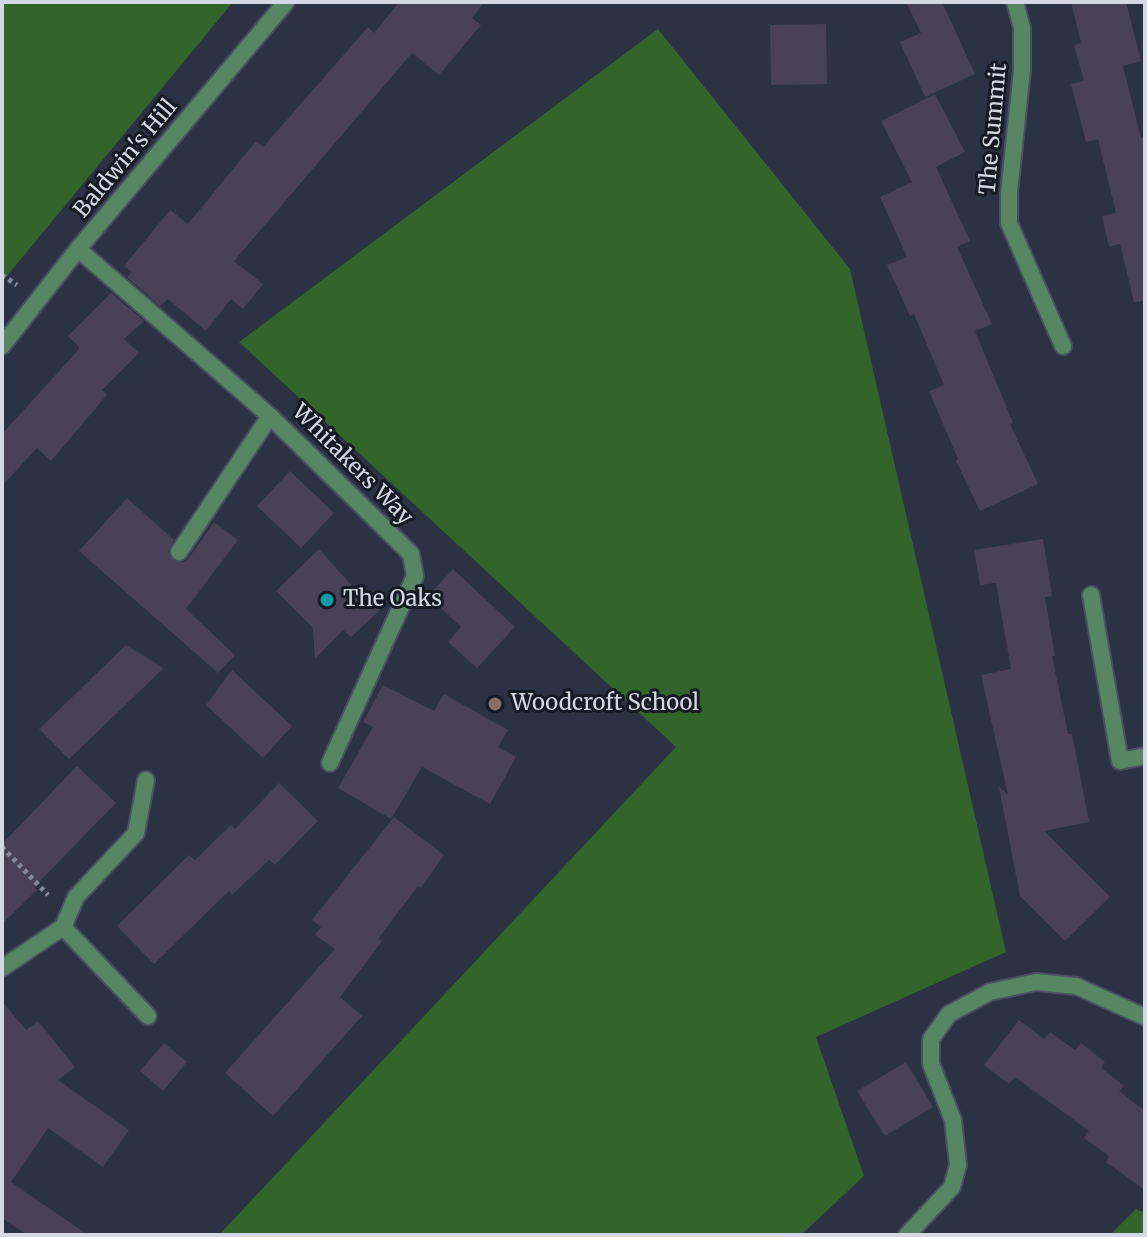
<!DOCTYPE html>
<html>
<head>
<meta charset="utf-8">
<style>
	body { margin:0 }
	#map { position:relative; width:1147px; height:1237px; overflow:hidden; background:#2a3244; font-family:Merriweather,serif }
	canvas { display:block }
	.frame { position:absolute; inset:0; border:4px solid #d3d8e4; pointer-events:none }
</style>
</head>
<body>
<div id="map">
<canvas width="1147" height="1237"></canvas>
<div class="frame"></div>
</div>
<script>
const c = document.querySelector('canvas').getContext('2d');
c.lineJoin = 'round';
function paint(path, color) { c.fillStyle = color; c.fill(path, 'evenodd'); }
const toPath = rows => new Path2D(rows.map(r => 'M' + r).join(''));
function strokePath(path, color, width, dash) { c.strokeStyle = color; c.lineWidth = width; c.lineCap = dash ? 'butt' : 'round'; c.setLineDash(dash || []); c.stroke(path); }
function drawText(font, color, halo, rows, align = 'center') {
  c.font = font + ' Merriweather,serif'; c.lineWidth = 6; c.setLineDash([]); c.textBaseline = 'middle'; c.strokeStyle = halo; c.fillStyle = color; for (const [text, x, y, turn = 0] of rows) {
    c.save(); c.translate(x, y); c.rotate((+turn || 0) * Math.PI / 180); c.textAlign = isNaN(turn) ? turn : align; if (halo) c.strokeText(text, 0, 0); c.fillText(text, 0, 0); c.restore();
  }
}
const green = toPath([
	[2,2,233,2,2,282],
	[658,29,850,269,1006,952,816,1037,864,1176,801,1235,219,1235,676,747,239,342],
	[1136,1209,1145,1213,1145,1235,1110,1235]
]);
const building = toPath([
	[399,2,484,2,472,18,481,25,439,75,412,53,234,261,263,284,243,309,231,299,206,331,168,299,160,306,127,277,132,272,124,266,170,210,188,224,256,141,263,147,368,27,374,33],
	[906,2,942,2,975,74,925,97,900,42,921,33],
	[1071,2,1126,2,1141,61,1123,66,1141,138,1145,137,1145,301,1134,302,1120,244,1109,247,1102,216,1116,213,1098,139,1086,142,1071,84,1084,81,1074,45,1081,43],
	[826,24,827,84,771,85,770,25],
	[935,94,965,152,936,167,970,241,957,247,992,324,975,331,1013,423,1010,424,1038,484,980,511,956,461,958,459,929,391,944,385,914,314,910,316,887,265,907,257,880,197,912,182,881,121],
	[111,293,144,321,124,339,139,353,102,390,107,395,51,461,37,448,2,486,2,434,80,348,68,336],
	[290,471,334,513,301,548,257,506],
	[127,498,174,540,168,552,174,561,183,562,188,559,214,522,238,540,186,609,235,655,218,673,79,551],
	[1043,539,1052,596,1045,597,1055,656,1052,656,1068,734,1072,734,1089,822,1044,831,1110,897,1065,941,1020,896,999,787,1008,795,981,675,1011,669,996,583,980,585,974,550],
	[319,549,354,588,380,610,351,637,343,630,315,659,313,628,276,591],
	[453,569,515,627,477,668,448,642,461,627,428,596],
	[126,645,164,668,69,759,39,729],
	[232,670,292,726,263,758,206,705],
	[383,685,434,711,444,694,508,730,498,747,516,757,490,804,422,767,391,819,338,788,373,727,363,722],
	[77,766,116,803,34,887,37,890,2,924,2,844],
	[279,783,318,821,275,865,269,860,232,895,229,891,154,964,117,926,189,855,195,860,231,825,235,829],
	[394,817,444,855,421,888,418,886,378,939,382,941,340,997,362,1016,273,1116,225,1073,335,949,315,935,321,927,312,920],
	[2,1001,26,1030,38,1021,75,1067,58,1080,129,1130,103,1167,48,1128,11,1182,88,1235,27,1235,2,1218],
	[1019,1020,1044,1039,1050,1032,1075,1050,1081,1043,1105,1062,1101,1068,1124,1086,1119,1091,1145,1111,1145,1190,1106,1162,1109,1156,1084,1138,1089,1131,1015,1077,1009,1084,984,1065],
	[164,1043,187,1062,163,1091,140,1071],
	[906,1062,933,1107,885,1136,857,1091]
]);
const path = toPath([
	[2,275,17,285],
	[2,847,48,895]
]);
const service = toPath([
	[63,927,148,1016],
	[907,1235,952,1187,958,1165,953,1120,931,1064,931,1039,949,1014,990,992,1036,982,1076,986]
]);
const minor = toPath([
	[1015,2,1022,28,1022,70,1009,193,1009,223,1063,346],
	[78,249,270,416,411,554,415,576,330,763],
	[2,346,78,249,286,2],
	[179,552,270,416],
	[1091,595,1120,761,1145,756],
	[2,968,63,927,76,897,136,833,146,780],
	[1076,986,1145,1017]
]);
const markers = [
	[327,600,8,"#0f9aa8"],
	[495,704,8,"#8d6e63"]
];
const streetNames = [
	["The Summit",994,129,-85],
	["Baldwin's Hill",126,159,-50],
	["Whitakers Way",352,465,45]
];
const poiNames = [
	["The Oaks",343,600],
	["Woodcroft School",511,704]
];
paint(green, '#33652a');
paint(building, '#494256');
strokePath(service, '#485061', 20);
strokePath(minor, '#485061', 20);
strokePath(path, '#838998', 5, [4, 4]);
strokePath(service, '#578663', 16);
strokePath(minor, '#578663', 16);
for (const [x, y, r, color] of markers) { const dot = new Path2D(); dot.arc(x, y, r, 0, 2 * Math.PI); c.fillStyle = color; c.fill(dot); strokePath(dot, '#161a22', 3); }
drawText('22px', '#d3d8e4', '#161a22', streetNames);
drawText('22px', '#d3d8e4', '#161a22', poiNames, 'left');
</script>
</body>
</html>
